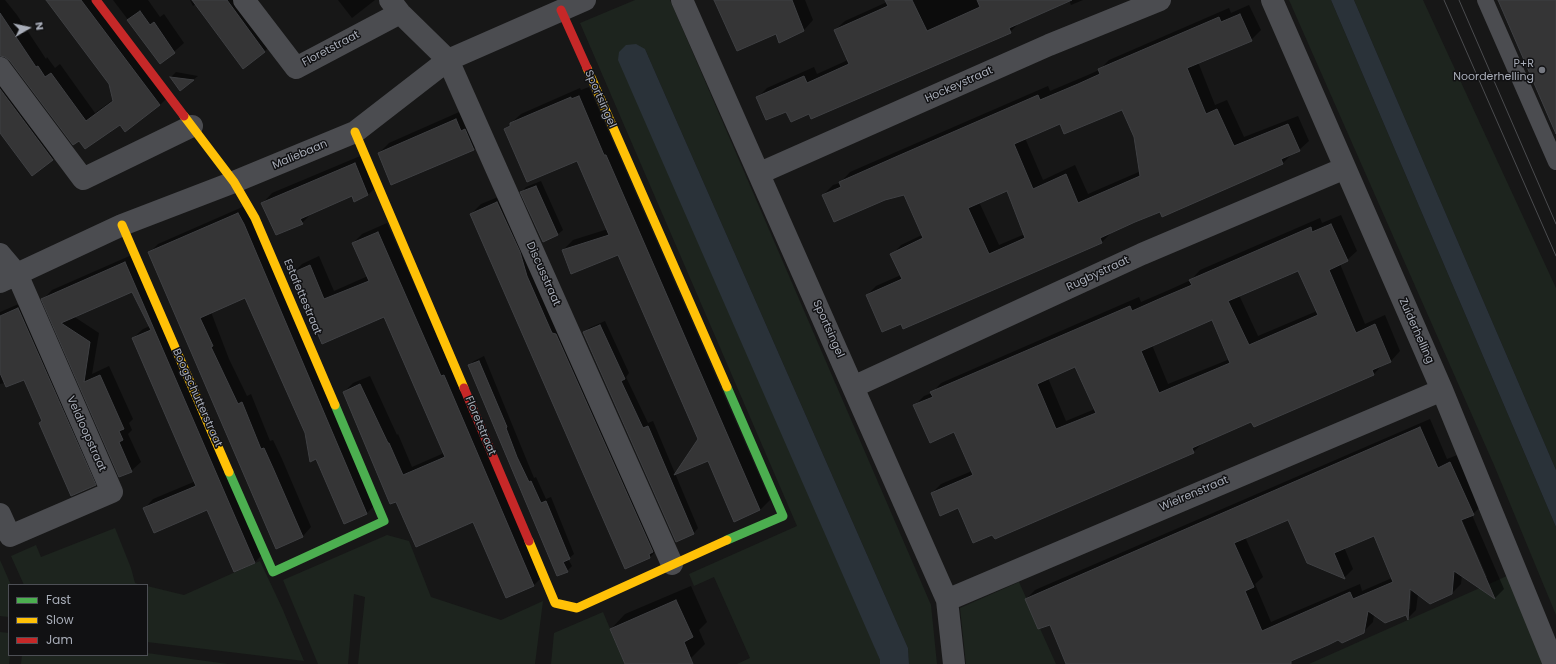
<!DOCTYPE html>
<html>
<head>
<meta charset="utf-8">
<style>
	body { margin:0 }
	#map { position:relative; width:1556px; height:664px; overflow:hidden; background:#171717; font-family:Poppins,sans-serif }
	canvas { display:block }
	.legend { position:absolute; left:8px; top:584px; width:140px; height:72px; box-sizing:border-box; background:#111113; border:1px solid #4d4f55; margin:0; padding:5px 7px; list-style:none; font-size:12px; color:#a8adb8 }
	.legend li { display:flex; align-items:center; gap:8px; height:20px }
	.legend b { width:20px; border:1px solid #4d4f55 }
	.north { position:absolute; left:8px; top:8px; width:40px; height:40px; -webkit-text-stroke:3px #111113; paint-order:stroke; rotate:81deg; font-size:11px; font-weight:700; line-height:16px; text-align:center; color:#a8adb8 }
	.north::after { content:''; display:block; margin:auto; width:14px; height:18px; background:#a8adb8; clip-path:polygon(50% 0,100% 100%,50% 72%,0 100%) }
</style>
</head>
<body>
<div id="map">
<canvas width="1556" height="664"></canvas>
<ul class="legend">
<li><b style="height:5px;background:#4caf50"></b>Fast</li>
<li><b style="height:5px;background:#ffc107"></b>Slow</li>
<li><b style="height:5px;background:#c62828"></b>Jam</li>
</ul>
<div class="north">N</div>
</div>
<script>
const c = document.querySelector('canvas').getContext('2d');
c.lineJoin = 'round';
function paint(path, color) { c.fillStyle = color; c.fill(path, 'evenodd'); }
const toPath = rows => new Path2D(rows.map(r => 'M' + r).join(''));
function strokePath(path, color, width, dash) { c.strokeStyle = color; c.lineWidth = width; c.lineCap = dash ? 'butt' : 'round'; c.setLineDash(dash || []); c.stroke(path); }
function drawText(font, color, halo, rows, align = 'center') {
  c.font = font + ' Poppins,sans-serif'; c.lineWidth = 3; c.setLineDash([]); c.textBaseline = 'middle'; c.strokeStyle = halo; c.fillStyle = color; for (const [text, x, y, turn = 0] of rows) {
    c.save(); c.translate(x, y); c.rotate((+turn || 0) * Math.PI / 180); c.textAlign = isNaN(turn) ? turn : align; if (halo) c.strokeText(text, 0, 0); c.fillText(text, 0, 0); c.restore();
  }
}
const green = toPath([
	[635,0,670,0,931,605,937,664,909,664,908,648,645,49,880,660,880,664,737,664,750,658,714,577,694,586,689,574,797,526,580,23],
	[1289,0,1331,0,1556,527,1556,615,1494,465],
	[1354,0,1423,0,1556,288,1556,470],
	[115,528,131,568,135,583,141,585,24,585,11,556,36,545,41,557],
	[387,535,409,541,431,597,501,620,543,601,535,664,358,664,365,597,354,594,348,664,318,664,283,580],
	[0,560,11,585,9,585,9,617,0,616],
	[260,561,283,610,304,661,147,642,147,586,184,595],
	[1509,575,1545,664,1309,664],
	[1019,582,1056,664,966,664,960,608],
	[603,612,625,664,551,664,554,633],
	[0,632,9,633,9,655,10,655,9,664,0,664],
	[147,653,228,664,21,664,22,655,147,655]
]);
const water = toPath([
	[1331,0,1354,0,1556,470,1556,527],
	[636,44,645,49,908,648,909,664,880,664,880,660,618,60,619,52,626,45]
]);
const shadow = toPath([
	[0,0,5,0,17,15,46,59,47,57,55,68,60,64,95,113,114,99,110,84,48,0,96,0,169,96,160,105,120,124,85,148,10,60,6,56,0,55],
	[113,0,148,0,160,17,164,14,184,43,161,63],
	[190,0,243,0,274,42,265,51,243,68,196,4,193,6],
	[338,0,375,0,352,18],
	[720,0,805,0,813,20,804,30,779,41,776,33],
	[886,0,1083,0,1071,5,1069,0,1020,22,1010,32,810,113,786,110,757,98,767,88,814,67,817,74,848,60,835,30,845,21,887,2],
	[1249,5,1261,30,1251,40,1198,62,1215,105,1227,100,1244,137,1298,116,1309,141,1299,150,1293,153,1282,164,1161,211,1112,232,1102,242,904,328,902,323,867,295,876,286,901,275,892,255,901,245,922,235,904,193,823,195,833,185,840,183,850,172,1048,86,1050,91,1088,75,1099,70,1109,60,1229,8,1231,13],
	[1122,108,1135,137,1141,171,1088,194,1075,165,1043,180,1025,138,1060,122],
	[1007,190,1025,234,999,245,979,202],
	[0,67,62,150,53,159,32,175,0,132],
	[176,72,198,76,181,89,171,77],
	[589,87,770,500,760,510,619,254,563,250,573,240,608,229,578,159,505,129,521,114,580,88,581,90],
	[466,109,484,139,474,149,392,184,379,153,389,143],
	[365,154,378,185,368,195,353,195,312,213,302,223,262,204,272,193],
	[541,181,563,230,558,234,522,192,526,187],
	[508,193,660,547,650,557,625,568,471,214,481,204],
	[247,205,376,504,367,513,344,523,246,296,211,312,229,359,247,396,251,394,270,441,273,440,282,459,311,527,303,536,149,253,158,244],
	[1341,215,1357,251,1347,260,1340,264,1365,324,1385,315,1400,351,1391,361,1383,364,1374,374,1254,426,1252,421,1203,443,1193,452,993,533,959,507,932,493,941,484,972,471,954,431,915,405,924,396,932,393,941,383,1139,297,1141,302,1169,290,1191,280,1200,270,1320,218,1322,223],
	[1298,269,1317,311,1258,336,1239,295],
	[1213,319,1230,359,1168,384,1152,345],
	[1076,366,1095,409,1066,421,1048,378],
	[387,223,543,576,534,585,474,521,396,500,344,392,353,383,370,376,397,435,398,434,412,467,444,453,385,316,323,343,293,273,302,264,319,256,334,291,368,276,353,243,362,234],
	[134,254,264,553,255,562,234,571,207,509,144,509,153,499,196,481,133,338,143,329,150,326,133,290,73,316,99,333,92,374,109,366,133,419,129,423,132,430,128,434,141,462,131,471,120,476,43,299,52,290],
	[28,300,104,475,95,485,40,423,43,420,24,378,0,384,0,312],
	[605,321,629,373,626,377,648,423,653,421,698,528,694,533,584,333,589,328],
	[484,356,534,478,536,477,546,499,551,497,574,554,568,559,572,566,567,571,469,365,474,361],
	[1430,419,1447,459,1460,454,1482,505,1472,515,1504,589,1495,598,1462,575,1461,584,1452,593,1418,594,1416,610,1408,618,1406,614,1374,614,1373,622,1363,632,1339,639,1296,658,1289,664,1067,664,1050,624,1026,599,1035,590],
	[1460,515,1487,577,1485,577,1458,516],
	[1289,519,1344,578,1353,569,1344,547,1375,534,1392,578,1362,591,1360,584,1271,622,1255,584,1263,577,1245,537],
	[1410,584,1412,584,1410,609,1408,609],
	[691,586,707,622,699,630,705,644,691,658,678,664,626,664,611,629,625,614]
]);
const building = toPath([
	[46,0,81,0,160,105,125,132,120,125,85,149,79,141,73,145,10,61,5,57,0,56,0,13,36,67,38,66,45,77,51,73,86,121,113,101,109,84,46,0],
	[192,0,227,0,265,52,243,69,192,0],
	[714,0,792,0,804,31,779,43,776,34,737,51,714,0],
	[885,0,912,0,927,31,980,7,977,0,1072,0,1009,28,1011,33,811,119,809,114,791,122,786,112,766,120,756,97,804,76,807,83,849,64,834,30,888,6,885,0],
	[1498,0,1556,0,1556,134,1498,0],
	[140,11,150,25,154,22,175,53,160,64,127,20,140,11],
	[1240,14,1252,41,1187,68,1206,114,1217,109,1234,146,1288,124,1300,151,1281,159,1283,164,1162,217,1160,212,1135,222,1100,238,1102,243,1049,266,903,329,901,324,882,332,866,295,902,279,890,254,923,238,904,195,885,200,834,222,822,195,841,187,839,182,900,155,1038,95,1040,100,1078,84,1100,74,1098,69,1219,17,1221,22,1240,14],
	[1122,110,1134,137,1140,176,1078,203,1066,174,1033,189,1014,144,1060,124,1064,134,1122,110],
	[1007,191,1025,238,989,254,968,208,1007,191],
	[170,77,194,80,180,91,170,77],
	[0,89,53,160,32,176,0,133,0,89],
	[579,96,604,155,606,155,760,510,734,522,708,461,674,475,698,439,618,255,571,274,562,250,609,235,577,161,527,182,504,129,510,126,510,123,531,114,571,97,571,99,579,96],
	[456,119,461,131,465,129,474,150,391,185,378,153,456,119],
	[355,163,368,195,354,202,352,196,300,219,303,224,276,235,261,203,355,163],
	[536,186,558,235,543,242,520,192,536,186],
	[497,202,520,252,527,276,552,333,556,334,653,552,649,554,650,558,625,569,470,214,497,202],
	[238,213,244,224,367,514,344,524,316,459,310,462,305,433,245,298,200,318,213,346,211,347,221,368,238,404,242,402,261,449,264,448,273,468,303,537,276,549,148,252,238,213],
	[1331,224,1348,261,1329,270,1356,333,1375,324,1391,362,1372,370,1374,375,1254,427,1251,422,1192,448,1194,453,995,539,992,535,973,543,958,508,940,516,931,493,973,475,954,432,930,443,913,405,933,397,930,392,1130,306,1132,311,1159,299,1192,285,1189,280,1311,227,1312,232,1331,224],
	[1298,271,1318,315,1249,345,1228,301,1298,271],
	[1212,320,1230,363,1159,393,1141,351,1212,320],
	[1075,367,1096,413,1056,429,1037,384,1075,367],
	[378,232,441,376,444,375,534,586,506,598,473,522,416,547,396,502,390,504,343,392,360,384,388,443,389,443,403,475,445,457,384,317,322,344,292,273,310,265,324,299,369,281,352,243,378,232],
	[125,262,255,563,234,572,207,510,154,533,143,508,196,486,132,338,151,330,132,292,61,323,90,342,84,382,100,375,124,429,119,431,123,440,119,442,132,472,119,477,41,299,125,262],
	[18,308,96,485,71,496,39,423,42,421,24,380,6,387,0,373,0,316,18,308],
	[600,325,625,379,621,381,643,428,648,426,694,534,676,542,583,332,600,325],
	[479,361,507,427,506,428,517,457,529,482,531,481,541,503,546,501,570,559,563,562,568,572,557,576,468,365,479,361],
	[1420,427,1438,468,1450,462,1474,515,1461,520,1495,599,1454,571,1452,594,1430,604,1410,589,1408,620,1406,615,1385,623,1368,611,1364,633,1342,643,1338,640,1328,645,1291,661,1291,664,1066,664,1050,625,1038,629,1025,599,1420,427],
	[1288,520,1307,563,1345,579,1334,553,1374,536,1393,582,1353,599,1350,592,1262,631,1245,591,1254,587,1234,543,1288,520],
	[676,600,693,637,684,642,693,664,625,664,610,629,676,600]
]);
const lane = toPath([
	[1485,0,1556,162]
]);
const street = toPath([
	[244,0,296,68,400,13],
	[390,0,400,13,448,60,672,564],
	[682,0,947,600,954,664],
	[1272,0,1442,390,1554,664],
	[0,68,83,179,192,126],
	[760,173,1049,45,1160,0],
	[0,254,17,274,112,492,10,536,0,514],
	[0,282,122,225,234,182,355,132,448,60,585,0],
	[853,387,1142,254,1345,168],
	[947,600,1442,390]
]);
const fast = toPath([
	[727,387,783,516,727,540],
	[229,472,273,572,384,521,335,405]
]);
const slow = toPath([
	[587,68,727,387],
	[184,116,234,182,255,218,335,405],
	[355,132,464,388],
	[122,225,229,472],
	[529,541,555,603,577,608,727,540]
]);
const jam = toPath([
	[96,0,184,116],
	[561,10,587,68],
	[464,388,529,541]
]);
const tram = toPath([
	[1444,0,1556,256],
	[1459,0,1556,224]
]);
const markers = [
	[1542,70,4,"#757880"]
];
const streetNames = [
	["Floretstraat",331,49,-28],
	["Hockeystraat",959,85,-24],
	["Sportsingel",600,99,66],
	["Maliebaan",300,155,-23],
	["Discusstraat",543,274,66],
	["Rugbystraat",1098,274,-25],
	["Estafettestraat",302,297,67],
	["Sportsingel",828,329,66],
	["Zuiderhelling",1416,331,66],
	["Boogschutterstraat",197,398,66],
	["Floretstraat",480,426,67],
	["Veldloopstraat",86,434,66],
	["Wielrenstraat",1194,494,-23]
];
const poiNames = [
	["P+R",1534,64],
	["Noorderhelling",1534,77]
];
paint(green, '#1d241e');
paint(water, '#2a3239');
paint(shadow, '#0007');
paint(building, '#353536');
strokePath(building, '#3f4043', 1);
strokePath(lane, '#4b4c50', 16);
strokePath(street, '#4b4c50', 22);
strokePath(fast, '#4caf50', 9);
strokePath(slow, '#ffc107', 9);
strokePath(jam, '#c62828', 9);
strokePath(tram, '#4b4c4f', 1);
for (const [x, y, r, color] of markers) { const dot = new Path2D(); dot.arc(x, y, r, 0, 2 * Math.PI); c.fillStyle = color; c.fill(dot); strokePath(dot, '#111113', 1.5); }
drawText('11px', '#a8adb8', '#111113', streetNames);
drawText('11px', '#a8adb8', '#111113', poiNames, 'right');
</script>
</body>
</html>
